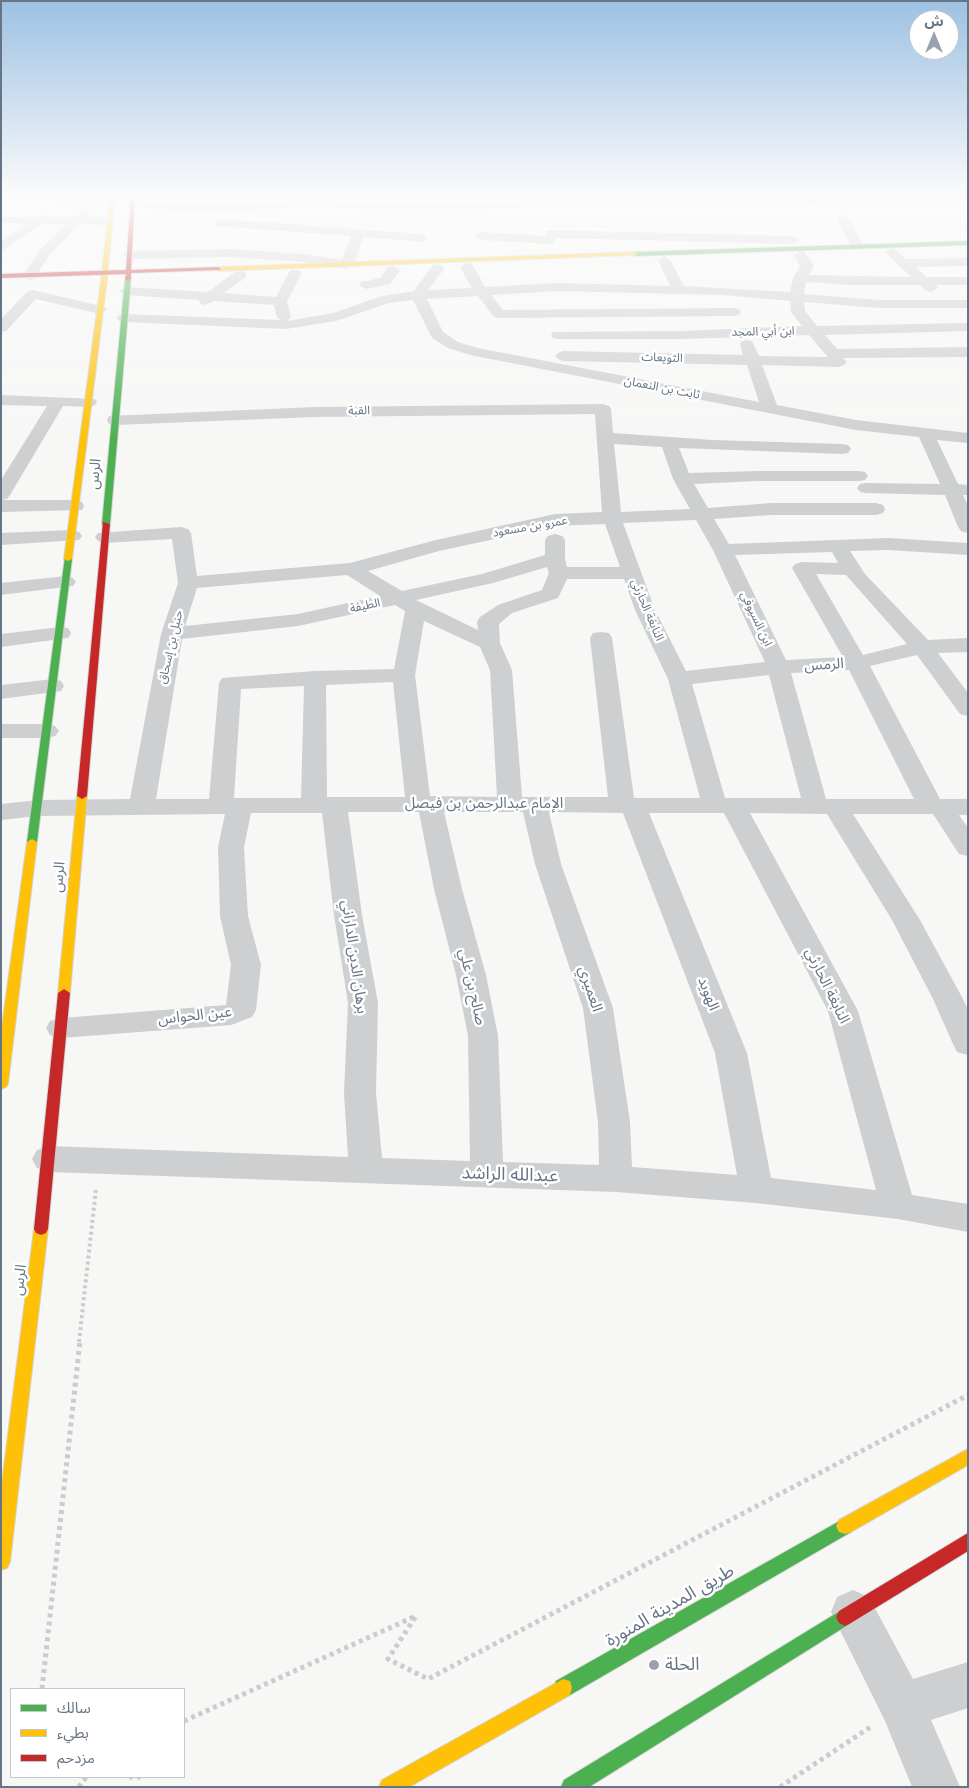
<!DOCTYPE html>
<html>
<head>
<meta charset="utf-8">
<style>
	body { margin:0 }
	#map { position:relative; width:969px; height:1788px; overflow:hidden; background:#f7f7f6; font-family:Helvetica,"Noto Sans Arabic",sans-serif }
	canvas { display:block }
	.frame { position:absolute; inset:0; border:2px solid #667586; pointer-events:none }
	.legend { position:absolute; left:10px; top:1688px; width:175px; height:90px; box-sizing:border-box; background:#fff; border:1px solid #c2c8cf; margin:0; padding:6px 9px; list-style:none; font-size:15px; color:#667586 }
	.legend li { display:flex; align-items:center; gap:10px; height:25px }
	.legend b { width:25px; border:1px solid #c2c8cf }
	.north { position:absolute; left:909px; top:10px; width:50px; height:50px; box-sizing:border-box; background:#fff; border:1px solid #c2c8cf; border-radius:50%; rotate:0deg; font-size:14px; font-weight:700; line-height:20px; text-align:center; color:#667586 }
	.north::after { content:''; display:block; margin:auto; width:18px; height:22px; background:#99a2ad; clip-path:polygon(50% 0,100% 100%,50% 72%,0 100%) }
</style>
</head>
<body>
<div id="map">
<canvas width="969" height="1788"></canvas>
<div class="frame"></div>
<ul class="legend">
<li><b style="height:6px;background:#4caf50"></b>سالك</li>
<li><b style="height:6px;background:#ffc107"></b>بطيء</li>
<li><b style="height:6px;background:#c62828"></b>مزدحم</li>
</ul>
<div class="north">ش</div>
</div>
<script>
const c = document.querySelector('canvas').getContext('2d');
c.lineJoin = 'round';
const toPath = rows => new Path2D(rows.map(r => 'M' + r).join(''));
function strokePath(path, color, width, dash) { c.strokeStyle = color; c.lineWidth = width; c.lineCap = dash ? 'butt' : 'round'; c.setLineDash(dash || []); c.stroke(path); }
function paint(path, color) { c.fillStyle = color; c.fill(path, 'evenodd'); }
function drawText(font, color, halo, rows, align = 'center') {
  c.font = font + ' Helvetica,"Noto Sans Arabic",sans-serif'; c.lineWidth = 5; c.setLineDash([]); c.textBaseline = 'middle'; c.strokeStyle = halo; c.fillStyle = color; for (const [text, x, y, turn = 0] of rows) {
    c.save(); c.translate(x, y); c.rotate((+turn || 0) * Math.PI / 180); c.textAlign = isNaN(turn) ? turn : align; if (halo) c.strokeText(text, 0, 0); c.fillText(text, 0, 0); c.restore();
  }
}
const pathFar1 = toPath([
	[79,1342,96,1189]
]);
const path = toPath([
	[42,1689,80,1341],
	[184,1721,416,1616,388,1659,428,1679,968,1395],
	[129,1777,141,1777],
	[79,1787,86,1777],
	[780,1787,872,1726]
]);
const street = toPath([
	[1,193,45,193,112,199,118,202,112,205,1,196,1,193],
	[968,196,968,202,416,209,299,207,212,212,132,207,126,204,132,201,212,204,299,201,416,203,968,196],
	[84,210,90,214,87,217,110,217,116,221,110,225,80,224,50,254,34,279,29,280,22,276,41,249,67,224,42,224,1,252,1,242,27,224,1,223,1,217,37,217,43,214,48,217,74,217,84,210],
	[843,215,849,219,864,247,862,250,854,250,852,247,837,219,843,215],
	[220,219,422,234,428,238,422,242,363,237,354,265,347,269,304,262,231,257,129,259,123,255,129,251,231,249,304,254,342,260,351,236,216,226,214,223,220,219],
	[551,230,793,236,799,240,793,244,555,238,556,240,554,243,550,244,481,240,475,236,481,232,546,236,545,234,547,231,551,230],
	[891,248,895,249,906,259,968,258,968,266,915,267,927,277,968,277,968,285,936,285,938,288,931,292,926,291,920,285,851,285,806,282,804,294,880,300,968,300,968,308,880,308,804,302,805,311,817,326,968,323,968,331,825,335,837,349,968,347,968,357,843,358,847,362,844,365,839,367,762,365,777,405,856,420,968,433,968,443,937,440,958,484,968,485,968,495,963,495,968,506,968,533,961,531,958,527,945,495,866,493,860,492,857,488,860,484,866,483,940,484,919,437,856,430,470,355,448,348,432,338,413,300,389,303,336,321,286,329,124,322,119,321,117,318,119,315,124,314,281,320,277,317,274,305,214,301,205,305,200,304,199,300,126,295,119,291,126,287,208,292,235,272,240,271,245,272,247,275,245,278,224,293,276,297,290,270,300,270,302,273,287,301,291,317,287,321,333,313,382,296,414,291,433,265,438,264,445,268,428,290,472,288,460,267,467,263,472,264,485,287,558,283,670,286,658,260,664,256,670,260,684,286,790,292,793,278,800,266,794,255,800,251,805,252,814,266,809,275,911,277,885,252,891,248],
	[558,291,723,295,790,301,791,312,802,326,681,331,553,332,551,335,553,338,558,339,681,339,809,335,828,357,759,356,752,341,747,340,742,341,740,344,743,355,563,351,558,353,555,356,558,359,563,361,747,365,759,402,478,348,458,342,443,332,427,299,478,296,494,317,499,318,734,316,739,315,741,312,739,309,734,308,503,310,491,295,558,291],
	[393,266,400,270,390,284,366,289,359,285,361,282,380,278,388,267,393,266],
	[33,290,105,307,107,310,100,314,36,299,6,331,1,332,1,319,28,291,33,290],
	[1,395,95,399,97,402,95,405,89,407,63,406,10,495,7,499,1,500,75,500,82,502,84,506,82,510,1,512,1,480,47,406,1,405,1,395],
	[603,404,609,406,611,409,613,433,713,440,842,444,848,445,851,449,848,453,842,454,679,448,689,473,757,471,859,471,865,472,868,476,865,480,859,481,757,481,694,484,708,508,771,503,876,503,883,505,885,509,883,513,876,515,771,515,714,519,729,544,889,538,968,543,968,555,889,550,850,551,865,574,928,640,968,638,968,652,938,653,968,693,968,716,960,714,917,655,870,666,940,799,968,799,968,815,959,815,968,828,968,856,959,854,933,814,853,814,920,920,963,999,968,1010,968,1055,957,1052,953,1044,933,999,892,920,827,814,750,813,858,1011,912,1195,968,1204,968,1232,898,1219,756,1203,616,1192,49,1172,37,1168,32,1159,37,1150,49,1146,348,1157,344,1093,348,1003,334,915,322,813,251,813,244,847,248,916,261,965,256,1010,252,1017,231,1025,61,1038,50,1035,46,1028,50,1021,61,1018,226,1005,231,965,220,916,218,847,225,814,38,816,1,820,1,804,38,800,130,799,161,634,178,583,172,539,105,543,98,541,95,537,98,533,181,527,188,529,191,533,197,576,350,563,436,540,555,514,602,512,595,414,315,417,115,425,109,424,107,420,109,416,315,407,603,404],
	[614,444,662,447,673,479,690,509,621,512,614,444],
	[696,520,713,550,765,662,686,671,655,610,623,523,696,520],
	[605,524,620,567,567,567,565,558,565,540,562,536,555,534,548,536,545,540,545,555,482,574,402,591,368,571,439,551,555,526,605,524],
	[832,552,838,563,802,562,795,564,792,568,843,657,786,660,735,555,832,552],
	[547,567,549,573,542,590,498,605,480,617,477,622,478,630,416,600,493,583,547,567],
	[816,574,846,575,907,644,863,655,816,574],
	[347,575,380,596,298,614,185,626,197,588,347,575],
	[567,579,624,579,635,610,668,679,700,798,634,798,612,638,609,633,601,632,593,633,590,638,608,797,522,797,512,670,500,643,499,624,512,613,558,598,567,579],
	[395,605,405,611,394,669,315,671,222,678,219,683,209,799,156,799,182,639,298,626,395,605],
	[424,621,480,647,490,670,497,797,430,796,415,675,424,621],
	[849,670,914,799,826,799,791,673,849,670],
	[769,675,801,798,725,798,692,684,769,675],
	[393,682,405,797,327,797,326,685,393,682],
	[304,686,301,798,234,798,241,689,304,686],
	[348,812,419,812,434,889,456,975,468,1036,470,1161,382,1158,376,1093,378,1003,362,915,348,812],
	[444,812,523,812,535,864,583,1008,598,1122,599,1165,503,1162,498,1036,486,975,462,889,444,812],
	[549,812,623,813,715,1053,737,1175,632,1167,630,1122,613,1008,561,864,549,812],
	[649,813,724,813,828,1011,876,1190,771,1178,747,1053,649,813],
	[72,530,79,532,82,536,79,540,1,545,1,533,72,530],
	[66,576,73,578,76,582,73,586,1,595,1,583,66,576],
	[60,627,68,628,71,633,68,638,1,647,1,634,60,627],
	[53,679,61,681,64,686,61,691,1,699,1,685,53,679],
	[1,724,47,724,55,726,59,731,55,736,47,738,1,738,1,724],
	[853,1590,869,1597,913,1679,968,1662,968,1708,931,1720,960,1787,912,1787,885,1721,831,1612,837,1597,853,1590]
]);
const fast = toPath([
	[968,241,968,245,635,256,632,254,635,252,968,241],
	[128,277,131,279,110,524,106,526,102,524,125,279,128,277],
	[65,557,72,559,37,842,32,845,27,842,65,557],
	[845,1518,851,1520,854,1526,851,1532,570,1695,563,1697,556,1695,554,1688,556,1681,845,1518],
	[845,1608,851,1611,854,1617,851,1623,589,1787,561,1787,564,1780,845,1608]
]);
const slow = toPath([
	[111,193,115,193,107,280,72,559,68,561,64,559,101,280,111,193],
	[635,252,637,255,219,271,216,269,219,267,635,252],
	[82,793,87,796,70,993,64,997,58,993,77,796,82,793],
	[32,839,37,842,8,1084,6,1087,1,1089,1,1033,27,842,32,839],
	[41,1223,46,1225,48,1229,10,1562,7,1568,1,1570,1,1490,34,1229,36,1225,41,1223],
	[968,1449,968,1465,851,1532,845,1534,839,1532,836,1526,839,1520,968,1449],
	[563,1679,570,1681,572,1688,570,1695,409,1787,379,1787,382,1780,563,1679]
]);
const jam = toPath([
	[131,193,135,193,131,270,219,267,221,270,131,273,131,279,128,281,125,279,126,274,1,278,1,274,126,270,131,193],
	[103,522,110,524,87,796,82,799,77,796,103,522],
	[64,989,70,993,48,1229,46,1233,41,1235,36,1233,34,1229,58,993,64,989],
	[968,1533,968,1551,851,1623,845,1626,839,1623,836,1617,839,1611,968,1533]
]);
const markers = [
	[654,1665,6,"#99a2ad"]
];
const farStreetnames = [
	["ابن أبي المجد",763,332,-1],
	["الثويعات",662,358,2],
	["ثابت بن النعمان",662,388,11],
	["القبة",359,411,-1],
	["عمرو بن مسعود",530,527,-10],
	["الطيفة",365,606,-12],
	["النابغة الحارثي",647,610,67],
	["ابن السيوفي",756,619,65],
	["حنبل بن إسحاق",171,647,-77]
];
const streetNames = [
	["الرس",95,474,-85],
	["الرمس",824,665,-3],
	["الإمام عبدالرحمن بن فيصل",484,804],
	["الرس",59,877,-85],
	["برهان الدين الداراني",354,957,82],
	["النابغة الحارثي",827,986,64],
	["صالح بن علي",472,987,77],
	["العميري",590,989,72],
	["الهويد",708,994,69],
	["عين الحواس",195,1016,-6],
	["الرس",20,1280,-83]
];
const nearStreetnames = [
	["عبدالله الراشد",510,1175,2],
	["طريق المدينة المنورة",670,1606,-30]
];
const nearPoinames = [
	["الحلة",665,1665]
];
strokePath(fast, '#d3d5d5', 2);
strokePath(slow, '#d3d5d5', 2);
strokePath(jam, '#d3d5d5', 2);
strokePath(pathFar1, '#cccccd', 4, [3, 3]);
strokePath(path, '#cccccd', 5, [4, 4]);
paint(street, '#cecfd1');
paint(fast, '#4caf50');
paint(slow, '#ffc107');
paint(jam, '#c62828');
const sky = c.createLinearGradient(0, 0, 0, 443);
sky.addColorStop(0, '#9dc1e2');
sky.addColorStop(0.44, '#fbfbfb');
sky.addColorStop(1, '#fbfbfb00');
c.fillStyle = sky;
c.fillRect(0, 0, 969, 443);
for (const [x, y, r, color] of markers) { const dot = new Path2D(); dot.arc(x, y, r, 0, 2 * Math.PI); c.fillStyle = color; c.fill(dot); strokePath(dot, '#fff', 2); }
drawText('12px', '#667586', '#fff', farStreetnames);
drawText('15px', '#667586', '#fff', streetNames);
drawText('18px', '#667586', '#fff', nearStreetnames);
drawText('18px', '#667586', '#fff', nearPoinames, 'left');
</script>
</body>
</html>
